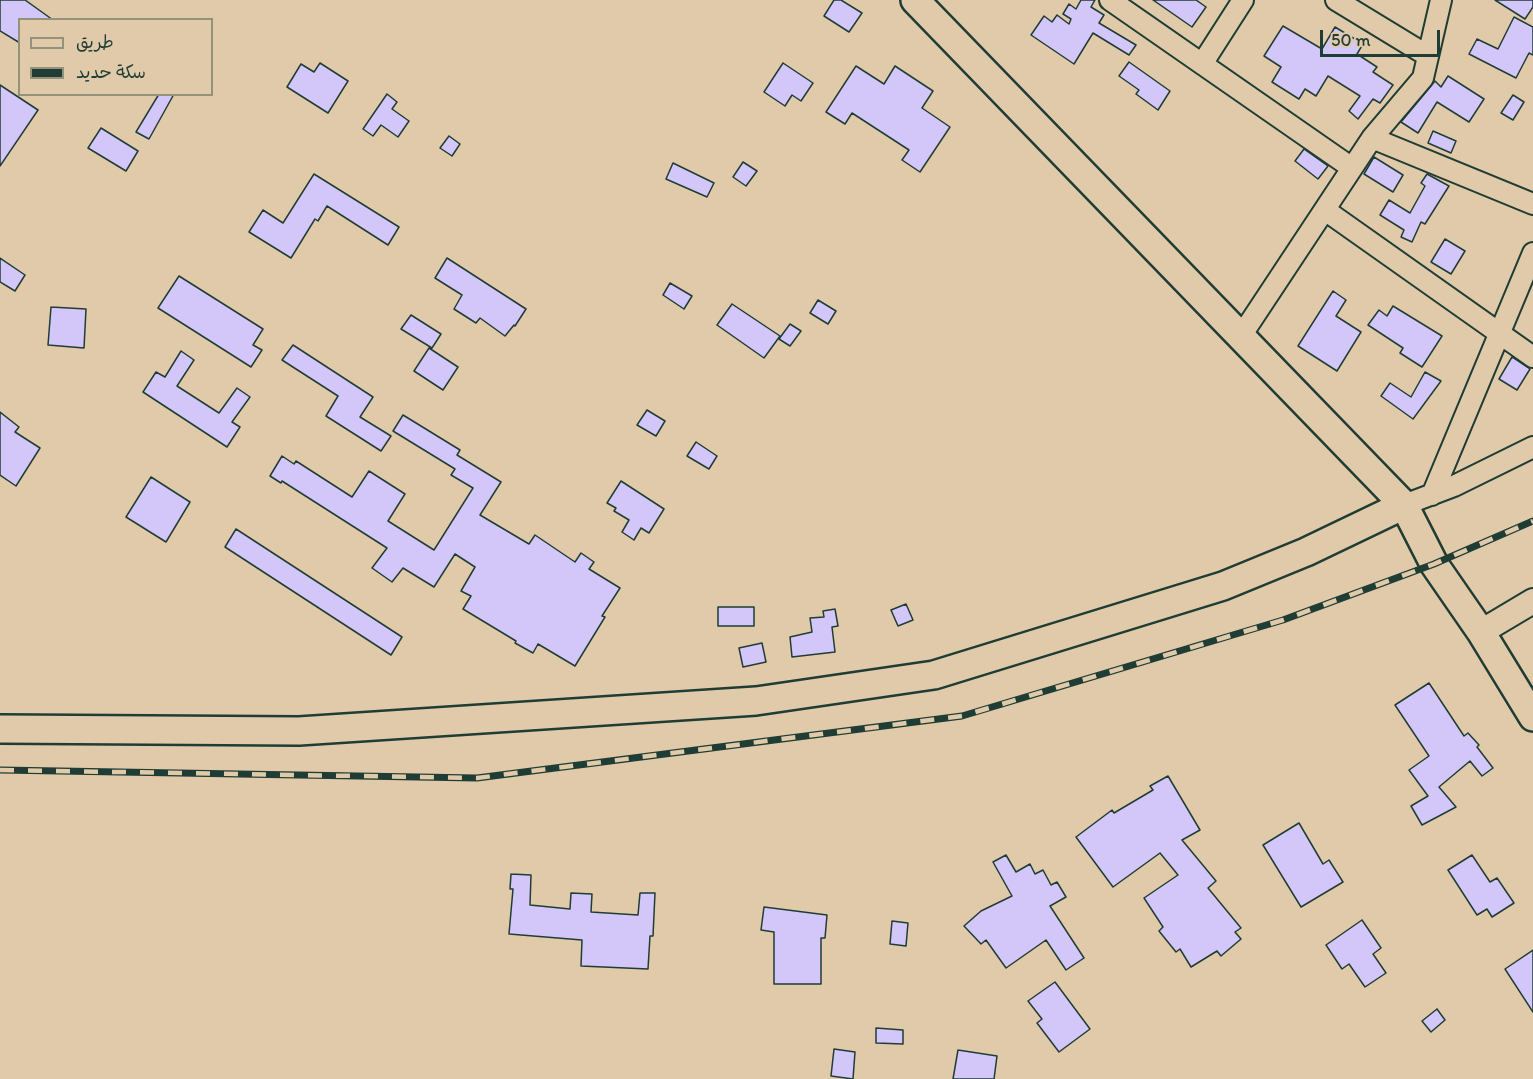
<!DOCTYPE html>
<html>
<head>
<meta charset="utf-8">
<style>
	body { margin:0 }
	#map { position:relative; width:1533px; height:1079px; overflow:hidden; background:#e1caaa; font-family:Itim,"Playpen Sans Arabic",sans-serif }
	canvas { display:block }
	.legend { position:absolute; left:18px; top:18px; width:195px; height:78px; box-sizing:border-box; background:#e1caaa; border:2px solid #93927b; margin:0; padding:8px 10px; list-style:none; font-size:18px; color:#1f3d34 }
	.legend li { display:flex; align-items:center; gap:12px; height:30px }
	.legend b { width:30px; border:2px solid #93927b }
	.scale { position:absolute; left:1320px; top:30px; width:120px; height:27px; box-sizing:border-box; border:3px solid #1f3d34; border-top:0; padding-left:8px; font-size:18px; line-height:21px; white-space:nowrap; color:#1f3d34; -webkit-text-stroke:4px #e1caaa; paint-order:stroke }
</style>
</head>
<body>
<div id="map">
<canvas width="1533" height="1079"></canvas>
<ul class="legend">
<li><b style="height:8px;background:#e1caaa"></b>طريق</li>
<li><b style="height:8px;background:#1f3d34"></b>سكة حديد</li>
</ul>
<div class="scale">50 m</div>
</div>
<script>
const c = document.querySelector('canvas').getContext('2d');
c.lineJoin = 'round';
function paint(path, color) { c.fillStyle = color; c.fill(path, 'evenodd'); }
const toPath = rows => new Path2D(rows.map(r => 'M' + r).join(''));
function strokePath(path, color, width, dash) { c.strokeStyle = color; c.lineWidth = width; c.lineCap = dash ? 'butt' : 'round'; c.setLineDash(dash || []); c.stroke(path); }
const building = toPath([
	[0,0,25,0,53,20,20,20,20,43,0,31,0,0],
	[834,0,841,0,862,13,849,32,824,16,834,0],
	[1081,0,1095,0,1091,7,1104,15,1099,23,1136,45,1129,55,1093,33,1074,64,1031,35,1044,16,1052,22,1057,15,1069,24,1071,19,1063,14,1069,4,1076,9,1081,0],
	[1153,0,1196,0,1206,7,1192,27,1153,0],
	[1495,0,1533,0,1533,7,1525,19,1495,0],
	[1514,17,1533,27,1533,55,1529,53,1516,78,1469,54,1477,39,1498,49,1514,17],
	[1283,26,1322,49,1335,27,1363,44,1357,54,1377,67,1373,72,1393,85,1380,103,1373,99,1358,119,1349,111,1360,96,1328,76,1316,96,1305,89,1299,99,1272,82,1281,67,1264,56,1283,26],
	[1129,62,1170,91,1158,110,1136,94,1139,90,1119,76,1129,62],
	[320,63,348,81,328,113,287,87,301,64,314,72,320,63],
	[783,63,813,83,801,101,792,95,785,106,764,92,783,63],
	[856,66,884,84,895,66,933,91,922,108,950,127,920,172,902,160,909,150,852,113,845,124,826,112,856,66],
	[1448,76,1484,99,1469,122,1437,102,1418,133,1401,122,1435,81,1441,87,1448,76],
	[0,85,38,110,0,166,0,85],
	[159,94,174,94,149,139,136,132,159,94],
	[387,94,397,102,392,109,409,121,398,137,381,125,373,136,363,129,387,94],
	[1513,95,1524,102,1513,120,1501,113,1513,95],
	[101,128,138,151,126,171,88,148,101,128],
	[1433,131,1456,141,1451,153,1428,143,1433,131],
	[449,136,460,144,452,156,440,148,449,136],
	[1304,149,1328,166,1318,179,1295,161,1304,149],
	[1374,157,1403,175,1393,192,1364,174,1374,157],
	[743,162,757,171,746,186,733,177,743,162],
	[673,163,714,183,707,197,666,179,673,163],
	[314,174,399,227,388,245,327,206,318,221,315,219,291,258,249,232,263,210,283,223,314,174],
	[1427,174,1449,186,1425,224,1421,222,1412,242,1401,237,1404,230,1380,215,1389,200,1410,213,1425,186,1421,183,1427,174],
	[1445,239,1465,251,1451,274,1431,262,1445,239],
	[0,258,25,275,15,291,0,282,0,258],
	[447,258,526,309,515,326,514,325,505,336,480,318,476,323,454,309,462,295,435,278,447,258],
	[179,276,263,329,253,345,262,350,251,367,158,308,179,276],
	[670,283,692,296,684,309,663,295,670,283],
	[1333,291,1346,300,1336,316,1361,332,1337,371,1298,346,1333,291],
	[818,300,836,311,828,324,810,313,818,300],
	[732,304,780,336,764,358,717,325,732,304],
	[1393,306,1442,336,1422,367,1400,353,1403,348,1368,325,1379,310,1387,316,1393,306],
	[51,307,86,309,84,348,48,345,51,307],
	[411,315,441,334,432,348,401,329,411,315],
	[790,324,801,331,790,346,779,339,790,324],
	[293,345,373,397,360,417,391,436,381,451,326,416,338,396,282,360,293,345],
	[429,348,458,367,443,390,414,371,429,348],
	[181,351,194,360,177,386,219,413,237,388,250,397,232,422,240,427,227,447,143,392,156,372,165,377,181,351],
	[1512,357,1530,369,1517,390,1499,379,1512,357],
	[1425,372,1441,381,1413,419,1381,396,1390,383,1411,397,1425,372],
	[647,410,665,421,656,436,637,425,647,410],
	[0,412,19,427,15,432,40,448,16,486,0,475,0,412],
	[403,415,460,450,457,455,501,482,480,515,529,544,535,535,575,562,581,553,594,562,589,569,620,588,602,616,605,617,575,666,538,644,533,653,515,643,516,641,463,609,471,596,461,591,475,567,455,554,434,587,403,568,392,582,372,568,387,548,282,481,281,483,270,476,282,456,294,464,296,461,352,497,369,471,405,494,388,521,434,550,473,488,451,475,455,469,393,431,403,415],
	[696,442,717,456,709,469,687,456,696,442],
	[151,477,190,502,166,542,126,517,151,477],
	[621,481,664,509,649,533,641,528,634,540,622,532,629,520,614,511,616,508,607,503,621,481],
	[236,529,402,637,391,655,225,547,236,529],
	[906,604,913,620,898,626,891,610,906,604],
	[718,607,754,607,754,626,718,626,718,607],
	[835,609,838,626,832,627,835,652,792,657,790,637,812,632,810,618,824,617,823,611,835,609],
	[762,643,766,662,743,667,739,648,762,643],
	[1429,683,1464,736,1468,733,1479,745,1477,747,1493,768,1482,776,1470,761,1439,787,1456,807,1422,825,1411,806,1428,796,1409,770,1429,756,1395,705,1429,683],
	[1168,776,1200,830,1182,840,1216,881,1208,888,1241,928,1235,932,1241,939,1221,956,1217,951,1191,967,1180,949,1176,952,1159,931,1163,927,1144,898,1178,875,1160,853,1113,887,1076,837,1112,810,1114,813,1153,790,1150,786,1168,776],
	[1299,823,1323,864,1329,860,1343,882,1301,907,1263,845,1299,823],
	[1006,855,1016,872,1030,864,1035,874,1043,870,1051,885,1057,882,1066,897,1050,906,1084,958,1066,970,1046,940,1006,968,986,940,981,944,964,926,981,911,1012,896,993,862,1006,855],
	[1472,855,1490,882,1497,878,1514,903,1492,917,1487,909,1477,915,1448,870,1472,855],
	[511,874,531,875,530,905,570,909,571,893,592,894,591,912,638,915,640,893,655,893,653,936,650,936,648,969,581,966,582,940,509,934,513,889,510,889,511,874],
	[764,907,827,915,825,938,821,938,821,984,774,984,774,932,761,930,764,907],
	[1362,920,1381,948,1373,954,1386,973,1365,987,1349,964,1342,969,1326,945,1362,920],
	[892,921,908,923,906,946,890,944,892,921],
	[1533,950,1533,1012,1505,969,1533,950],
	[1055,982,1090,1029,1059,1052,1037,1023,1042,1019,1028,1001,1055,982],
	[1437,1009,1445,1020,1431,1032,1422,1021,1437,1009],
	[876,1028,903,1030,903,1044,876,1043,876,1028],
	[834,1049,855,1052,853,1079,831,1076,834,1049],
	[958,1050,997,1056,994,1079,953,1079,958,1050]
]);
const minor = toPath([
	[1110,0,1352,168],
	[1336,0,1428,56],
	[1202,64,1243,0],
	[1372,138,1533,204],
	[1325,210,1533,357],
	[1241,336,1372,138,1423,78,1441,0],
	[1432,495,1533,253],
	[1404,505,1454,486,1533,447]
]);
const tertiary = toPath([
	[1481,632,1533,601]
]);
const secondary = toPath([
	[915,0,1404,505,1434,564,1481,632,1533,717],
	[0,729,299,731,756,701,934,675,1223,586,1306,552,1404,505]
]);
const rail = toPath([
	[0,770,477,778,962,716,1283,620,1434,564,1533,521]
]);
paint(building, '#d3c6f8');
strokePath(building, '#1f3d34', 1.5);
strokePath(minor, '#1f3d34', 24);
strokePath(tertiary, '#1f3d34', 28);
strokePath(secondary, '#1f3d34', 32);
strokePath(minor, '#e1caaa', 20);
strokePath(tertiary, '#e1caaa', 24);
strokePath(secondary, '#e1caaa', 27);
strokePath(rail, '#1f3d34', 7);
strokePath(rail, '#e1caaa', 4.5, [14]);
</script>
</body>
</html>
